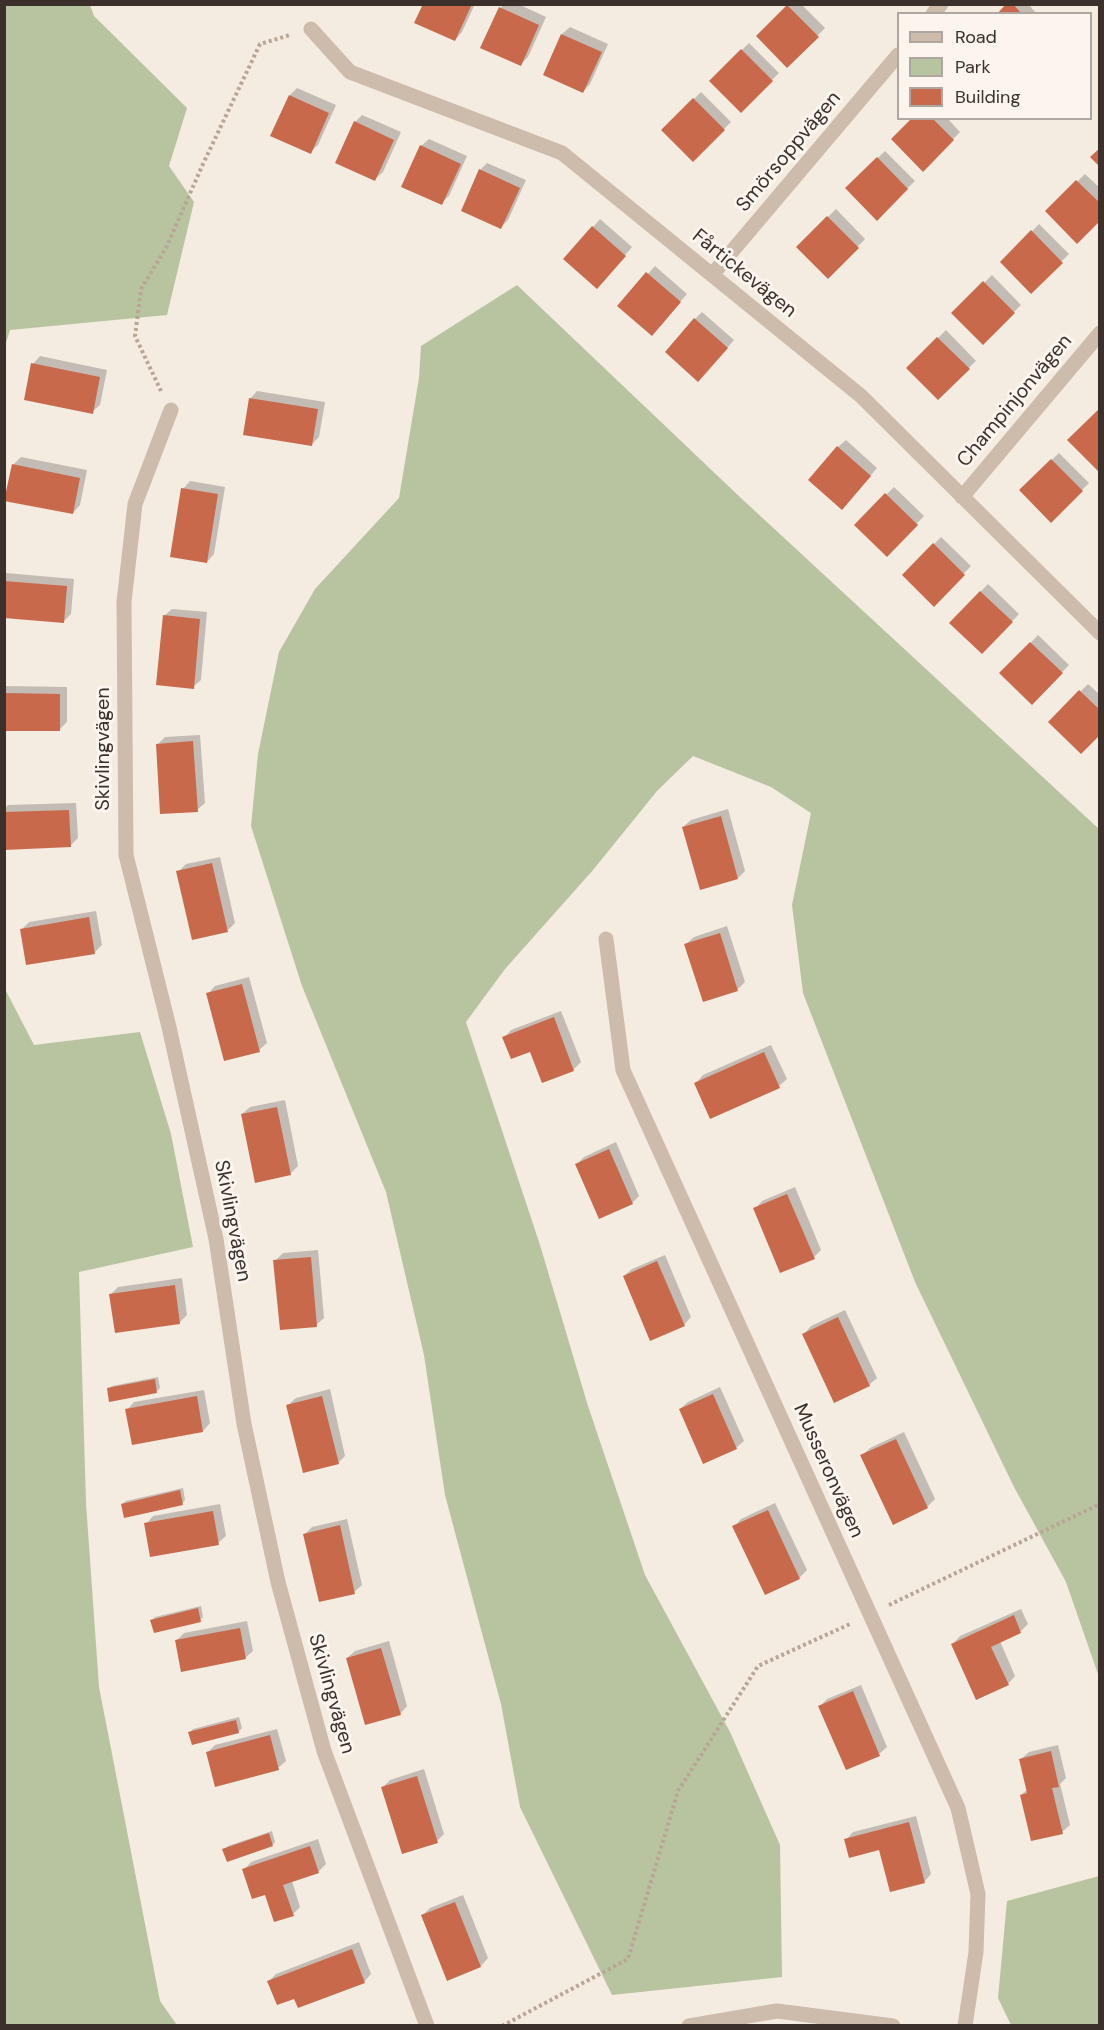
<!DOCTYPE html>
<html>
<head>
<meta charset="utf-8">
<style>
	body { margin:0 }
	#map { position:relative; width:1104px; height:2030px; overflow:hidden; background:#f4ebe1; font-family:"DM Sans",sans-serif }
	canvas { display:block }
	.frame { position:absolute; inset:0; border:6px solid #3b302b; pointer-events:none }
	.legend { position:absolute; left:897px; top:12px; width:195px; height:108px; box-sizing:border-box; background:#fbf5ee; border:2px solid #aea6a0; margin:0; padding:8px 10px; list-style:none; font-size:18px; color:#3b302b }
	.legend li { display:flex; align-items:center; gap:12px; height:30px }
	.legend b { width:30px; border:2px solid #aea6a0 }
</style>
</head>
<body>
<div id="map">
<canvas width="1104" height="2030"></canvas>
<div class="frame"></div>
<ul class="legend">
<li><b style="height:8px;background:#cdbbac"></b>Road</li>
<li><b style="height:16px;background:#b8c4a0"></b>Park</li>
<li><b style="height:16px;background:#c8694b"></b>Building</li>
</ul>
</div>
<script>
const c = document.querySelector('canvas').getContext('2d');
c.lineJoin = 'round';
function paint(path, color) { c.fillStyle = color; c.fill(path, 'evenodd'); }
const toPath = rows => new Path2D(rows.map(r => 'M' + r).join(''));
function strokePath(path, color, width, dash) { c.strokeStyle = color; c.lineWidth = width; c.lineCap = dash ? 'butt' : 'round'; c.setLineDash(dash || []); c.stroke(path); }
function drawText(font, color, halo, rows, align = 'center') {
  c.font = font + ' "DM Sans",sans-serif'; c.lineWidth = 6; c.setLineDash([]); c.textBaseline = 'middle'; c.strokeStyle = halo; c.fillStyle = color; for (const [text, x, y, turn = 0] of rows) {
    c.save(); c.translate(x, y); c.rotate((+turn || 0) * Math.PI / 180); c.textAlign = isNaN(turn) ? turn : align; if (halo) c.strokeText(text, 0, 0); c.fillText(text, 0, 0); c.restore();
  }
}
const green = toPath([
	[5,4,90,5,94,16,187,108,169,166,194,202,167,315,10,330,5,346],
	[517,285,742,499,1099,829,1099,1677,1066,1582,1014,1487,915,1282,803,993,792,905,811,813,771,787,693,756,657,791,593,870,505,969,466,1022,540,1245,588,1406,645,1575,730,1732,780,1845,782,1977,612,1995,520,1807,501,1704,445,1495,424,1355,386,1192,302,986,251,826,258,754,279,652,315,589,399,498,419,378,421,346],
	[4,987,34,1045,140,1032,171,1134,193,1247,79,1272,86,1503,99,1687,160,2001,177,2025,5,2025],
	[1099,1876,1099,2025,1011,2025,998,1998,1007,1901]
]);
const shadow = toPath([
	[424,4,475,4,462,32,455,40],
	[503,4,518,4,546,17,528,57,520,65,482,47],
	[789,4,801,4,825,28,787,66,758,36],
	[1008,4,1028,4,1037,14,999,14],
	[570,27,608,44,590,84,583,92,545,74,562,34],
	[749,43,779,73,741,111,711,81],
	[297,88,336,105,318,145,310,152,290,95],
	[701,92,731,122,693,160,663,130],
	[362,115,401,132,383,172,375,179,355,122],
	[914,118,947,118,960,132,923,170],
	[429,139,467,156,449,196,441,203,421,146],
	[885,151,915,181,877,218,847,188],
	[487,163,526,180,508,220,501,227,480,170],
	[1085,174,1100,188,1100,219,1047,211],
	[836,209,865,239,828,277,798,247],
	[600,219,632,247,604,280,565,259],
	[1039,224,1069,254,1031,292,1002,262],
	[655,266,687,294,659,326,619,306],
	[992,275,1021,305,983,343,954,313],
	[702,312,734,340,706,372,695,319],
	[946,330,976,361,938,398,908,368],
	[40,356,107,370,100,405,92,412,33,364],
	[257,391,325,402,319,437,312,444,250,399],
	[846,440,877,468,850,500,838,447],
	[1059,453,1089,483,1051,521,1021,490],
	[21,457,87,470,80,505,73,513,13,465],
	[190,481,225,487,214,554,207,562,183,489],
	[894,487,924,516,887,555,856,525],
	[941,537,971,566,934,605,904,575],
	[6,573,74,579,71,614,64,621,4,617,4,575],
	[988,584,1019,614,982,652,951,623],
	[172,609,207,612,201,680,193,687,164,616],
	[1038,635,1069,665,1032,703,1002,673],
	[1088,684,1100,695,1100,733,1050,722],
	[4,686,67,687,67,722,59,730,4,729],
	[200,735,205,803,197,810,158,744,165,737],
	[76,803,78,838,70,846,4,848,4,809,8,805],
	[728,809,745,871,738,878,683,827,691,820],
	[220,857,235,923,228,930,178,872,186,864],
	[96,911,102,945,94,953,22,929,29,922],
	[727,926,745,982,738,989,704,1000,686,944,694,937],
	[249,977,267,1043,259,1050,208,994,215,986],
	[561,1011,581,1062,573,1070,504,1038,511,1030],
	[771,1045,787,1079,779,1086,696,1083,703,1075],
	[285,1100,298,1166,290,1174,242,1114,250,1107],
	[616,1142,639,1196,632,1203,577,1164,584,1157],
	[795,1187,821,1250,814,1257,755,1209,762,1201],
	[318,1250,324,1318,316,1325,275,1261,283,1253],
	[665,1255,691,1317,684,1325,624,1276,632,1269],
	[182,1278,187,1315,179,1323,111,1294,118,1287],
	[845,1310,877,1378,869,1385,804,1334,811,1326],
	[158,1377,160,1388,157,1391,108,1389,112,1386],
	[720,1387,744,1441,736,1448,680,1409,688,1402],
	[330,1389,345,1456,338,1463,288,1405,296,1398],
	[204,1390,210,1423,203,1431,127,1410,134,1402],
	[904,1432,935,1499,927,1507,894,1523,862,1456,870,1448],
	[183,1488,185,1500,182,1504,122,1504,126,1501],
	[775,1503,807,1570,800,1577,766,1593,734,1527,741,1519],
	[220,1504,226,1536,218,1543,146,1524,153,1516],
	[347,1519,362,1585,354,1592,305,1534,312,1527],
	[201,1606,203,1617,200,1620,152,1620,155,1617],
	[1021,1609,1028,1624,1021,1631,1000,1641,1015,1676,1008,1684,953,1644,960,1636],
	[247,1621,253,1651,245,1658,176,1641,184,1633],
	[389,1641,407,1706,400,1714,347,1658,355,1651],
	[861,1685,887,1747,879,1754,820,1706,827,1699],
	[239,1717,242,1728,239,1731,190,1732,193,1729],
	[277,1729,286,1761,278,1768,207,1753,215,1745],
	[1058,1745,1066,1778,1060,1784,1070,1825,1062,1832,1021,1795,1028,1789,1021,1759,1029,1752],
	[424,1769,444,1834,437,1841,383,1787,390,1780],
	[916,1816,931,1874,924,1882,880,1848,846,1840,853,1832],
	[272,1831,275,1842,272,1845,224,1850,228,1846],
	[318,1839,326,1864,319,1871,292,1881,300,1907,293,1914,266,1893,244,1870,251,1862],
	[463,1895,488,1958,481,1966,447,1979,422,1916,430,1908],
	[359,1942,371,1974,364,1982,295,1997,269,1981,276,1974]
]);
const building = toPath([
	[423,4,472,4,455,41,414,23],
	[1006,4,1013,4,1022,14,997,14],
	[787,5,819,37,787,68,756,36],
	[499,7,539,25,521,66,480,48],
	[561,34,602,52,583,93,543,75],
	[741,49,773,81,741,113,709,81],
	[289,95,329,113,311,154,270,136],
	[693,98,725,130,693,162,661,130],
	[912,118,932,118,954,140,923,172,891,139],
	[354,121,394,140,375,181,335,163],
	[420,145,461,164,442,205,401,187],
	[1100,148,1100,167,1090,157],
	[877,157,908,189,877,221,845,188],
	[479,169,520,188,501,229,461,211],
	[1076,180,1100,203,1100,221,1077,244,1045,211],
	[827,216,859,248,828,279,796,247],
	[592,226,626,256,597,289,563,259],
	[1031,230,1063,263,1031,294,1000,262],
	[646,272,681,302,652,336,617,306],
	[983,281,1015,313,983,345,951,313],
	[694,318,728,348,698,382,665,352],
	[937,337,970,369,938,400,906,368],
	[31,363,100,377,93,414,24,400],
	[249,398,318,409,312,446,243,435],
	[1100,408,1100,473,1067,440],
	[837,446,871,476,842,510,808,480],
	[1051,459,1083,491,1051,523,1019,490],
	[12,464,80,478,73,514,4,501],
	[181,488,218,494,207,563,170,557],
	[885,493,918,525,887,557,854,525],
	[933,543,965,575,934,607,902,575],
	[4,581,67,586,64,623,4,618],
	[980,591,1013,622,982,654,949,623],
	[163,615,200,619,194,689,156,685],
	[1030,642,1063,673,1032,705,999,673],
	[1079,690,1100,710,1100,735,1081,754,1048,722],
	[4,693,60,694,60,731,4,731],
	[193,741,198,812,160,814,156,744],
	[69,810,71,847,4,850,4,812],
	[721,816,738,879,700,890,682,827],
	[212,863,228,932,192,940,176,871],
	[89,917,95,954,26,965,20,929],
	[720,933,738,991,703,1002,684,944],
	[242,984,260,1052,224,1061,206,993],
	[554,1017,574,1071,542,1083,530,1052,511,1059,502,1037],
	[764,1052,780,1088,710,1119,694,1083],
	[277,1107,291,1175,255,1183,241,1114],
	[609,1149,633,1204,599,1219,575,1164],
	[787,1194,815,1259,780,1273,753,1208],
	[311,1257,317,1327,280,1330,273,1260],
	[657,1261,685,1326,650,1341,623,1276],
	[175,1285,180,1324,115,1333,109,1294],
	[838,1317,870,1386,834,1403,802,1334],
	[155,1379,157,1393,109,1402,107,1388],
	[713,1394,737,1449,703,1464,679,1409],
	[197,1396,203,1432,132,1445,125,1409],
	[322,1396,339,1464,303,1473,286,1405],
	[896,1439,928,1508,893,1525,860,1455],
	[180,1490,183,1505,124,1518,121,1504],
	[768,1510,800,1579,765,1595,732,1526],
	[213,1511,219,1545,150,1557,144,1523],
	[340,1525,355,1594,319,1602,303,1534],
	[198,1608,201,1622,154,1633,150,1620],
	[1014,1615,1021,1633,991,1647,1009,1685,976,1700,951,1644],
	[240,1628,246,1659,181,1672,175,1640],
	[381,1648,401,1715,365,1725,346,1658],
	[853,1691,880,1756,846,1770,818,1706],
	[236,1720,239,1733,192,1745,188,1732],
	[270,1735,279,1770,215,1787,206,1752],
	[1051,1751,1059,1787,1052,1788,1063,1834,1031,1841,1020,1795,1027,1793,1019,1759],
	[417,1776,438,1843,402,1854,381,1787],
	[909,1822,925,1883,890,1892,879,1850,849,1858,844,1839],
	[269,1833,273,1846,227,1862,222,1849],
	[310,1846,319,1873,283,1885,294,1916,274,1922,265,1895,252,1899,242,1869],
	[455,1902,481,1967,447,1981,421,1915],
	[352,1949,365,1983,298,2008,294,1999,277,2005,267,1981]
]);
const path = toPath([
	[161,391,135,336,141,289,166,248,203,164,260,44,290,35],
	[889,1605,1100,1504],
	[502,2026,628,1959,678,1791,758,1666,850,1624]
]);
const minor = toPath([
	[933,14,941,4],
	[311,29,350,72,562,153,861,396,1100,633],
	[712,275,898,55],
	[171,410,135,504,124,602,126,855,169,1027,216,1239,244,1424,278,1582,324,1751,427,2026],
	[962,497,1100,333],
	[606,939,623,1070,958,1808,978,1894,976,1952,965,2026],
	[689,2026,777,2011,893,2026]
]);
const streetNames = [
	["Smörsoppvägen",789,152,-50],
	["Fårtickevägen",744,274,39],
	["Champinjonvägen",1015,401,-50],
	["Skivlingvägen",104,749,-90],
	["Skivlingvägen",232,1221,79],
	["Musseronvägen",828,1471,66],
	["Skivlingvägen",331,1694,74]
];
paint(green, '#b8c4a0');
paint(shadow, '#0003');
paint(building, '#c8694b');
strokePath(path, '#b9a596', 4, [3, 3]);
strokePath(minor, '#cdbbac', 15);
drawText('20px', '#3b302b', '#fbf5ee', streetNames);
</script>
</body>
</html>
